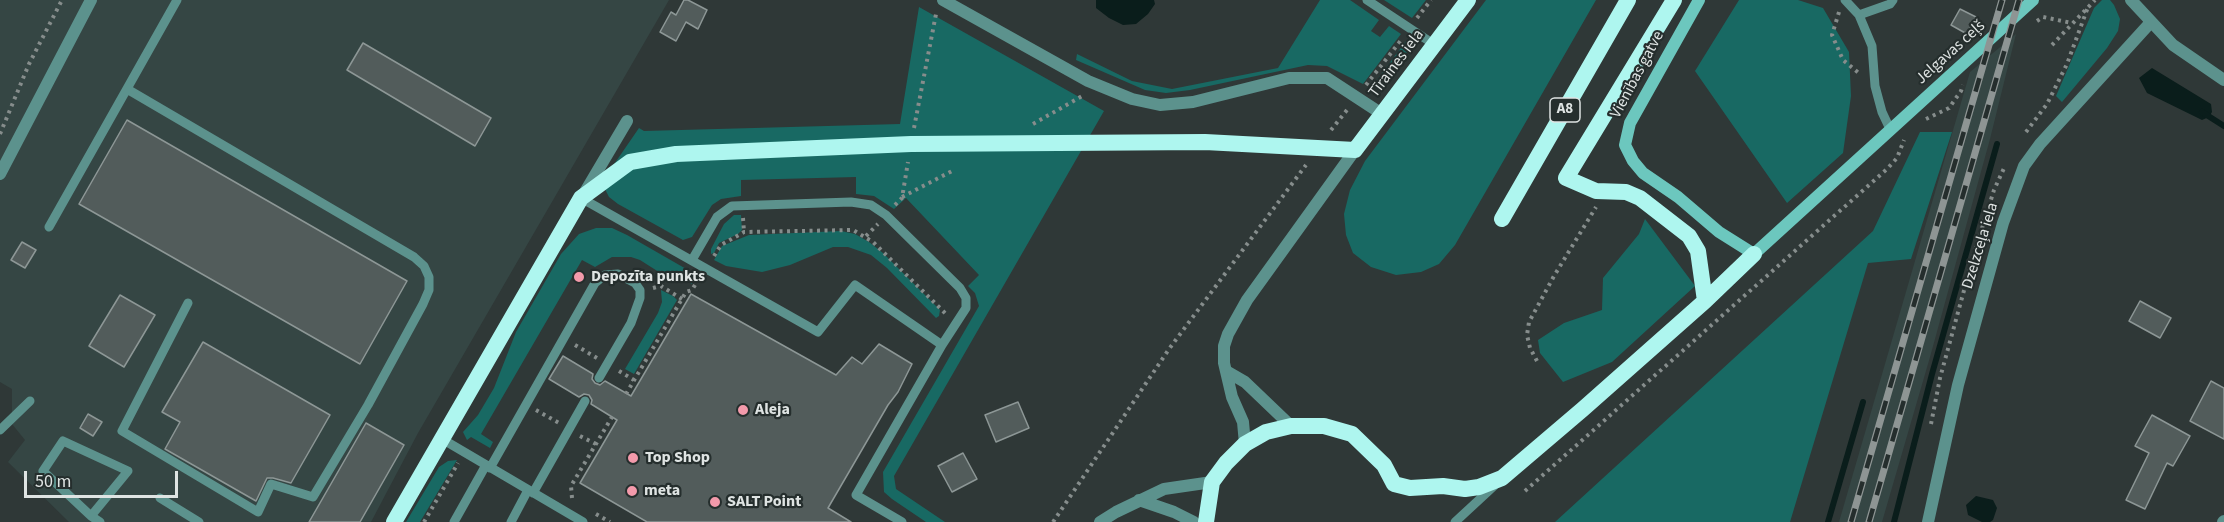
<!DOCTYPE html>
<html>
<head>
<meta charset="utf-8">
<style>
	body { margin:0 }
	#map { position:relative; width:2224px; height:522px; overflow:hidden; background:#2f3837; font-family:"Source Sans 3",sans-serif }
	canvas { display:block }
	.scale { position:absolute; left:24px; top:471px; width:154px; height:27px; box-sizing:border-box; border:3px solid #dfe4e3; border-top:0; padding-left:8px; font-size:18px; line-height:21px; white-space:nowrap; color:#dfe4e3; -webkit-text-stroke:4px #252e2d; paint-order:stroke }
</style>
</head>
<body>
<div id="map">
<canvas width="2224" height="522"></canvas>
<div class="scale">50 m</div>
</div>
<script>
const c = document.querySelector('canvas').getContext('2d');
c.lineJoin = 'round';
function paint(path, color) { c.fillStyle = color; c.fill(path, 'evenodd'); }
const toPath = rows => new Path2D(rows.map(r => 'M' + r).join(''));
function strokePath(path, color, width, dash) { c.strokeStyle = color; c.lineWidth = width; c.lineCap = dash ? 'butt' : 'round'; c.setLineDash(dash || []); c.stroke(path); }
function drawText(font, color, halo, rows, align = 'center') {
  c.font = font + ' "Source Sans 3",sans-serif'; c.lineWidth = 4.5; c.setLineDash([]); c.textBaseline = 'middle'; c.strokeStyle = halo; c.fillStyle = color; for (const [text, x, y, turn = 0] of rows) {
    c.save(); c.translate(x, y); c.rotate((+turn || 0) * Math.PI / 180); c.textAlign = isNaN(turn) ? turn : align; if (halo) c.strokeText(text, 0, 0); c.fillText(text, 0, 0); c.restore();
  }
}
const built = toPath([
	[0,0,669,0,418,433,371,522,69,522,8,462,25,440,12,424,12,389,0,382],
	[2016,34,1990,139,1930,357,1882,522,1839,522,1970,72]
]);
const green = toPath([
	[1320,0,1350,0,1379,20,1371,31,1380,37,1389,26,1401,34,1363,84,1327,66,1308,65,1190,90,1166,93,1145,90,1076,60,1077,54,1132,81,1172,89,1278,68],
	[1384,0,1426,0,1412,18],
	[1486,0,1596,0,1455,245,1439,264,1421,272,1396,275,1371,267,1353,253,1346,235,1344,214,1350,190,1365,161],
	[1739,0,1798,0,1823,8,1849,52,1851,96,1843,153,1787,203,1695,71],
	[2102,0,2110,0,2114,5,2120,19,2118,31,2107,48,2062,102,2056,96,2094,8],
	[919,7,1104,111,894,476,896,489,945,522,926,522,892,499,884,492,883,472,979,306,975,293,968,286,979,275,906,198,894,209,874,196,856,194,856,177,741,180,741,196,721,199,712,205,692,237,683,240,618,204,609,197,605,189,608,173,639,128,644,131,900,124],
	[1406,41,1408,50,1398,69,1391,78,1374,84],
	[1920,132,1952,132,1911,259,1868,263,1790,522,1555,522,1873,231],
	[734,215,741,215,742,230,738,234,719,243,714,253,711,254,711,249,724,224],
	[1645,219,1695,286,1612,362,1563,382,1540,353,1538,340,1564,323,1602,310,1603,278,1639,234],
	[596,228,612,228,627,235,688,270,693,279,692,284,669,272,662,274,640,260,631,257,612,257,595,267,582,260,481,434,493,442,490,448,471,437,467,440,463,432,478,415,494,388,516,332,561,254,579,234],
	[841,231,855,234,869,242,883,253,940,310,939,316,936,318,887,268,871,255,848,247,833,247,790,265,762,272,726,266,714,260,722,246,749,235],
	[661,290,673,296,677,300,634,374,625,369,658,313,662,302],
	[457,460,420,522,406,522,439,467,448,461]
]);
const water = toPath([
	[1096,0,1154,0,1155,4,1148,14,1136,24,1123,25,1109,18,1096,8],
	[2152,68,2211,104,2212,112,2209,117,2202,120,2147,93,2139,78],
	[1976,496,1993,500,1997,508,1993,520,1990,522,1982,522,1968,515,1966,505]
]);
const stream = toPath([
	[2202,112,2224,126],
	[1828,522,1863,402],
	[1894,522,1932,374,1997,144]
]);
const building = toPath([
	[684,0,688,0,707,10,698,29,686,22,676,41,660,32,671,12,676,15,684,0],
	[1960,9,1976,17,1967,34,1951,25,1960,9],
	[363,43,491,118,475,146,347,70,363,43],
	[127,120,407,281,360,364,79,204,127,120],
	[22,242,36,250,25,268,11,260,22,242],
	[691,294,836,375,852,357,862,364,879,344,912,364,898,392,888,405,828,508,851,522,647,522,580,483,617,420,591,404,592,400,589,395,584,394,579,397,549,379,563,356,593,374,592,379,595,383,600,385,605,381,631,396,691,294],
	[120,295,155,315,124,367,89,346,120,295],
	[2140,301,2171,318,2160,338,2129,321,2140,301],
	[203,342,330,415,291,483,273,478,267,478,256,501,165,449,180,422,162,412,203,342],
	[2211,381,2224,388,2224,439,2190,421,2211,381],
	[1018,402,1029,428,996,442,985,415,1018,402],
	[88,414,102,422,93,436,80,428,88,414],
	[2152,415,2190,436,2173,466,2167,463,2145,509,2126,500,2149,453,2135,446,2152,415],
	[366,423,404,445,360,522,309,522,366,423],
	[963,453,977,479,952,492,938,466,963,453]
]);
const path = toPath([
	[1839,12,1832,35,1843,60,1860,74],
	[1417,18,1431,0],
	[2037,21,2043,17,2072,23],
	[2052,45,2095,0],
	[1366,85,1402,39],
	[1926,119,1949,108,1961,91,1963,85],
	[1033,124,1084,95],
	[914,128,936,14],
	[1331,130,1347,110],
	[2026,132,2047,104,2067,64,2088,7],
	[0,134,29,64,62,0],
	[902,197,954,170],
	[895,205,902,198,908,162],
	[743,218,744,232],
	[866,236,878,224],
	[714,256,721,245,744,232,853,230,873,242,946,314],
	[653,288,661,286,682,299],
	[575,345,597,358],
	[1537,361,1530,348,1527,335,1529,322,1554,276,1596,207],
	[619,371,634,380],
	[626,394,686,292,692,290,698,280],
	[536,410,559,423],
	[1931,424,1940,378,1974,254,1994,190,2005,166],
	[580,436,596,444],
	[1525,491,1887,169,1897,158,1904,140],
	[572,498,571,486,612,417],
	[596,514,610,522],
	[424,522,458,463],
	[1053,522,1169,349,1306,165]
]);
const service = toPath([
	[1367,0,1435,45],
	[1845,0,1859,15,1872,46,1875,86,1882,112,1890,129],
	[1859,15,1890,4,1893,0],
	[127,89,414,257,424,266,429,277,429,290,423,304,368,405,313,497,271,484,258,512,122,431,188,303],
	[581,198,818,332,855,285,942,345,966,308,966,298,960,288,886,215,871,205,851,202,732,206,717,217,692,260],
	[49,227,177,0],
	[0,430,30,401],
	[442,439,583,522],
	[490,468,595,283,605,275,618,274,635,283,640,290,640,298,631,323,599,378],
	[533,493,585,401],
	[160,498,199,522],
	[91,516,128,471,63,441,43,471,91,516,100,522],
	[454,522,486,465],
	[511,522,528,490],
	[902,522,856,495,942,345],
	[1455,522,1494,486]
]);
const minor = toPath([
	[943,0,1088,81,1132,99,1160,105,1193,102,1289,78,1327,78,1382,114],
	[2131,0,2173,45,2224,80],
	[0,174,91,0],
	[585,192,627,121],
	[1226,371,1245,382,1291,426],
	[1245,444,1243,422,1232,397,1224,363,1224,346,1228,334,1247,300,1355,150],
	[1139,500,1174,512,1194,522],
	[1100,522,1116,512,1164,489,1212,482],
	[1928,522,1958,385,2003,223,2024,166,2040,144,2151,22],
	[2223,522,2224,521]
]);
const secondary = toPath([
	[1699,0,1630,123,1625,145,1633,161,1643,173,1678,197,1719,232,1754,254,2033,0]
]);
const trunk = toPath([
	[1674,0,1566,178,1596,191,1626,192,1640,198,1689,236,1698,251,1705,301],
	[1502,219,1628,0],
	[394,522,581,198,630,162,676,154,911,144,1205,142,1355,150,1468,0],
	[1206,522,1212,482,1226,463,1245,444,1266,432,1291,426,1324,426,1352,434,1384,465,1394,484,1410,488,1443,486,1465,489,1479,487,1502,478,1583,409,1705,301,1754,254]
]);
const rail = toPath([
	[1851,522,2002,0],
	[1869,522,2019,0]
]);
const markers = [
	[579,277,6,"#f39aab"],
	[743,410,6,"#f39aab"],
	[633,458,6,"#f39aab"],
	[632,491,6,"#f39aab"],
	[715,502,6,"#f39aab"]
];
const shields = [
	[1565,110,30]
];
const shieldNames = [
	["A8",1565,110]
];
const streetNames = [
	["Jelgavas ceļš",1951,53,-42],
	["Tīraines iela",1397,64,-53],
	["Vienības gatve",1638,75,-62],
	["Dzelzceļa iela",1981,246,-73]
];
const poiNames = [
	["Depozīta punkts",591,277],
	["Aleja",755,410],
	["Top Shop",645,458],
	["meta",644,491],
	["SALT Point",727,502]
];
paint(built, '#354644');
paint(green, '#186963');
paint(water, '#0a1d1b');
strokePath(stream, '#0a1d1b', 6);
paint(building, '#525c5b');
strokePath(building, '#8d9796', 1.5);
strokePath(path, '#868d8c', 4, [3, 4.5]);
strokePath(service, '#5c928d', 9);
strokePath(minor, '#5c928d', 12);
strokePath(secondary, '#6cc7be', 12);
strokePath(trunk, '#aef6ef', 16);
strokePath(rail, '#8e9594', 7);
strokePath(rail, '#252e2d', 4.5, [14]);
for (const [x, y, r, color] of markers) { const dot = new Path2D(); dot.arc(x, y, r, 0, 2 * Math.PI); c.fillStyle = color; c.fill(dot); strokePath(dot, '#252e2d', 2); }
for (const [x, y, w] of shields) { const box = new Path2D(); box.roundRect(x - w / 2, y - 12, w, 24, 4.5); c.fillStyle = '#252e2d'; c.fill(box); strokePath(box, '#dfe4e3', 1.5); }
drawText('bold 15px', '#dfe4e3', null, shieldNames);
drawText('16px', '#dfe4e3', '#252e2d', streetNames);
drawText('bold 16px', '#dfe4e3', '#252e2d', poiNames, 'left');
</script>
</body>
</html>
